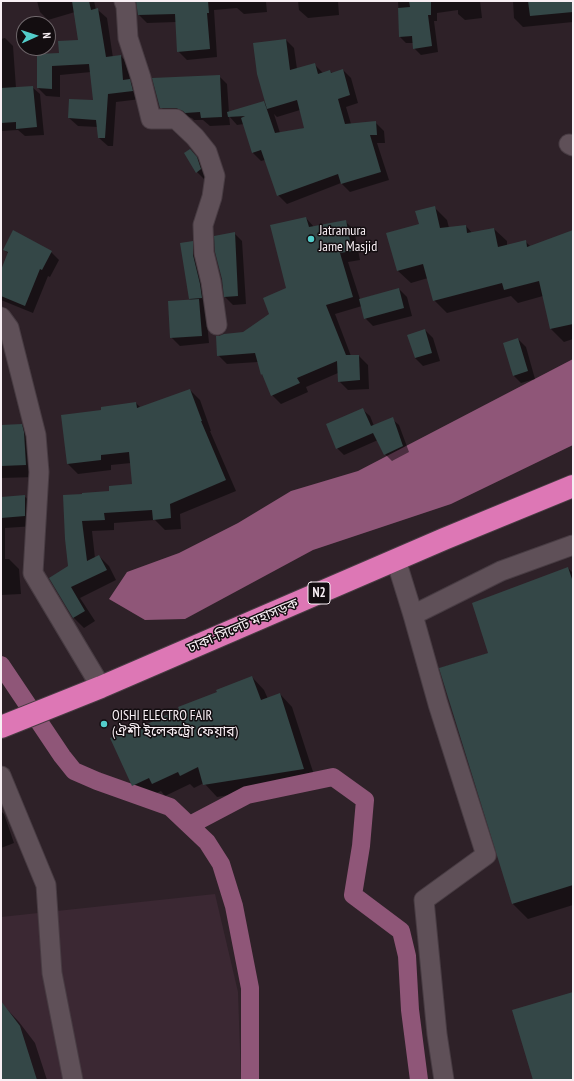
<!DOCTYPE html>
<html>
<head>
<meta charset="utf-8">
<style>
	body { margin:0 }
	#map { position:relative; width:574px; height:1081px; overflow:hidden; background:#2e2128; font-family:"PT Sans Narrow",sans-serif }
	canvas { display:block }
	.frame { position:absolute; inset:0; border:2px solid #f8eff4; pointer-events:none }
	.north { position:absolute; left:16px; top:16px; width:40px; height:40px; box-sizing:border-box; background:#130d10; border:1px solid #6f676b; border-radius:50%; rotate:87deg; font-size:11px; font-weight:700; line-height:16px; text-align:center; color:#f8eff4 }
	.north::after { content:''; display:block; margin:auto; width:14px; height:18px; background:#53cdca; clip-path:polygon(50% 0,100% 100%,50% 72%,0 100%) }
</style>
</head>
<body>
<div id="map">
<canvas width="574" height="1081"></canvas>
<div class="frame"></div>
<div class="north">N</div>
</div>
<script>
const c = document.querySelector('canvas').getContext('2d');
c.lineJoin = 'round';
function paint(path, color) { c.fillStyle = color; c.fill(path, 'evenodd'); }
const toPath = rows => new Path2D(rows.map(r => 'M' + r).join(''));
function strokePath(path, color, width, dash) { c.strokeStyle = color; c.lineWidth = width; c.lineCap = dash ? 'butt' : 'round'; c.setLineDash(dash || []); c.stroke(path); }
function drawText(font, color, halo, rows, align = 'center') {
  c.font = font + ' "PT Sans Narrow","Noto Sans Bengali",sans-serif'; c.lineWidth = 3; c.setLineDash([]); c.textBaseline = 'middle'; c.strokeStyle = halo; c.fillStyle = color; for (const [text, x, y, turn = 0] of rows) {
    c.save(); c.translate(x, y); c.rotate((+turn || 0) * Math.PI / 180); c.textAlign = isNaN(turn) ? turn : align; if (halo) c.strokeText(text, 0, 0); c.fillText(text, 0, 0); c.restore();
  }
}
const built = toPath([
	[215,894,238,992,241,1080,1,1080,1,917]
]);
const water = toPath([
	[573,359,573,445,451,504,313,550,185,619,145,620,109,599,127,572,179,553,238,523,291,491,358,471]
]);
const shadow = toPath([
	[37,1,94,1,96,10,98,10,107,18,113,58,121,56,129,65,130,81,138,89,141,99,116,102,113,146,108,146,99,138,98,127,78,126,69,118,94,101,91,72,60,75,60,97,46,96,38,88,38,55,60,54,79,40,75,12,48,20,40,12],
	[137,1,273,1,266,2,267,12,244,14,237,8,214,10,217,57,187,60,178,51,176,22,147,23,139,15],
	[298,1,338,1,339,15,308,18,299,10],
	[398,1,480,1,482,18,465,20,458,14,458,10,437,13,437,21,434,21,438,52,421,55,414,48,414,43,406,43,400,37],
	[513,1,573,1,573,22,523,27,514,18],
	[5,38,13,46,16,88,32,87,40,94,44,135,25,136,18,130,1,131,1,39],
	[286,40,294,48,297,69,314,64,323,73,330,71,332,73,343,70,351,78,358,103,346,107,351,124,375,122,384,131,385,143,377,143,389,180,350,192,341,183,287,204,278,195,265,160,261,161,253,153,244,124,237,125,229,116,230,125,210,126,203,120,194,120,192,118,185,116,169,116,161,107,219,76,227,84,229,113,264,102,267,105],
	[300,110,305,128,280,133,274,114,277,117],
	[190,150,205,166,209,178,205,180,197,172],
	[434,207,447,220,449,228,466,226,472,233,494,229,507,241,507,246,525,241,531,247,573,232,573,339,564,342,551,329,543,296,518,303,511,296,447,313,434,300,428,278,411,283,398,271,420,225],
	[306,218,314,227,345,221,354,230,360,260,348,262,360,299,399,289,407,297,412,316,373,326,365,318,362,306,335,314,351,356,359,356,368,365,369,389,348,390,339,381,338,373,306,387,308,392,281,404,272,395,264,376,262,374,258,362,227,364,218,355,244,333,270,315,287,289],
	[234,233,242,241,246,304,233,305,225,297],
	[192,242,200,250,209,343,180,346,171,337,191,300,189,299],
	[4,250,51,252,59,260,50,277,48,276,33,313,1,300,1,272,9,254],
	[425,330,433,338,440,361,423,366,415,358],
	[518,339,526,347,535,379,521,383,513,375],
	[190,390,200,400,211,431,210,431,236,491,180,514,181,529,165,530,155,520,114,523,114,530,92,531,95,558,99,556,109,566,116,580,80,598,95,621,84,628,73,617,50,579,70,567,64,496,110,492,133,485,131,463,111,465,111,470,78,474,68,464,102,411,136,403,141,408],
	[363,410,370,416,374,426,392,419,399,425,409,452,392,461,385,454,378,440,344,455,337,448],
	[22,425,34,437,37,477,1,478,1,426],
	[24,496,35,506,35,526,5,528,5,559,9,559,19,569,21,594,1,595,1,498],
	[568,568,573,573,573,905,528,919,513,904,440,668,489,653],
	[252,677,264,690,268,699,280,694,292,707,316,781,217,797,204,783,194,788,190,784,165,796,161,791,145,798,133,786,112,739,126,735],
	[1,811,4,814,14,843,1,848],
	[1,1006,4,1006,19,1022,35,1043,47,1080,1,1080]
]);
const canal = toPath([
	[1,665,62,756,74,771,97,781,170,807,207,842,221,864,234,906,250,988,250,1080],
	[190,825,247,795,333,777,365,800,361,846,353,895,401,931,407,956,410,1010,419,1080]
]);
const building = toPath([
	[72,1,89,1,91,10,98,8,106,57,121,55,123,80,130,79,133,91,108,94,105,138,98,138,96,120,68,118,69,99,93,100,89,64,52,66,52,89,37,88,37,54,59,53,58,41,78,40],
	[136,1,208,1,209,13,207,13,210,49,177,52,175,14,138,15],
	[409,1,431,1,431,15,428,15,432,46,413,49,412,36,399,37,398,8,410,7],
	[528,1,573,1,573,12,530,16],
	[286,39,290,70,315,63,318,74,330,70,331,73,343,69,350,95,338,99,345,124,376,121,377,135,370,135,381,172,341,184,338,174,277,196,261,150,252,153,241,118,245,116,228,117,227,112,264,101,275,133,304,128,297,100,267,109,257,74,253,43],
	[220,75,222,117,201,118,200,112,185,113,183,111,176,108,160,108,152,78],
	[33,86,37,127,16,129,16,122,1,123,1,88],
	[190,149,197,157,201,169,196,173,184,153],
	[435,206,440,228,466,225,467,233,494,228,498,247,526,240,527,247,573,230,573,324,550,329,539,281,504,290,502,283,433,301,423,264,397,271,386,233,419,224,415,211],
	[306,217,309,227,346,220,352,251,340,253,353,297,326,305,346,355,359,355,360,380,338,382,337,361,297,378,300,383,271,396,262,374,261,375,255,353,217,356,216,336,219,336,224,334,243,332,269,314,263,298,286,288,270,225],
	[13,230,52,251,42,270,40,269,25,306,1,296,1,270,8,252,3,250],
	[235,232,238,296,224,297,222,279,215,252,214,236],
	[193,241,193,255,200,284,202,298,189,299,180,243],
	[399,288,404,308,364,319,359,299],
	[199,299,202,336,170,338,168,301],
	[425,329,432,353,415,358,407,335],
	[518,338,528,371,513,376,503,343],
	[190,389,202,421,201,421,226,480,170,504,171,518,153,520,152,510,104,513,105,520,82,521,87,561,99,555,107,570,71,587,85,611,73,618,49,578,68,566,65,539,63,495,82,494,82,493,109,491,109,486,132,484,129,452,101,455,101,460,67,464,61,415,101,410,101,407,136,402,137,408],
	[363,408,371,426,393,417,403,446,384,455,373,433,336,449,326,424],
	[22,424,24,432,26,465,1,466,1,425],
	[25,495,25,516,1,518,1,497],
	[568,567,573,582,573,885,512,904,439,668,488,653,472,603],
	[252,676,261,700,280,693,304,769,203,785,198,767,180,776,178,772,152,784,149,778,132,786,110,738,125,732,126,734,179,709,178,707,217,692,216,690],
	[573,992,573,1080,533,1080,512,1010],
	[1,1001,20,1026,37,1080,1,1080]
]);
const minor = toPath([
	[124,1,126,6,128,38,141,78,151,119,176,119,195,137,207,152,215,176,212,197,203,225,204,253,211,282,217,325],
	[569,144,573,146],
	[1,317,9,328,36,435,39,472,33,573,101,687],
	[396,560,413,615,438,704,486,855,424,900,437,1034,444,1080],
	[413,615,501,571,573,545],
	[1,776,46,885,52,973,73,1080]
]);
const highway = toPath([
	[1,727,101,687,444,539,573,486]
]);
const markers = [
	[311,239,4,"#53cdca"],
	[104,724,4,"#53cdca"]
];
const shields = [
	[319,593,22]
];
const shieldNames = [
	["N2",319,593]
];
const poiNames = [
	["Jatramura",319,231],
	["Jame Masjid",319,247],
	["OISHI ELECTRO FAIR",112,716],
	["(ঐশী ইলেকট্রো ফেয়ার)",112,732]
];
const streetNames = [
	["ঢাকা-সিলেট মহাসড়ক",243,626,-23]
];
paint(built, '#3b2833');
paint(water, '#8f5678');
paint(shadow, '#0007');
strokePath(canal, '#8f5678', 18);
paint(building, '#344747');
strokePath(minor, '#483c43', 21);
strokePath(highway, '#483c43', 24);
strokePath(minor, '#5f5058', 19);
strokePath(highway, '#dd77b5', 22);
for (const [x, y, r, color] of markers) { const dot = new Path2D(); dot.arc(x, y, r, 0, 2 * Math.PI); c.fillStyle = color; c.fill(dot); strokePath(dot, '#130d10', 1.5); }
for (const [x, y, w] of shields) { const box = new Path2D(); box.roundRect(x - w / 2, y - 11, w, 22, 3); c.fillStyle = '#130d10'; c.fill(box); strokePath(box, '#f8eff4', 1); }
drawText('bold 13px', '#f8eff4', null, shieldNames);
drawText('14px', '#f8eff4', '#130d10', poiNames, 'left');
drawText('14px', '#f8eff4', '#130d10', streetNames);
</script>
</body>
</html>
